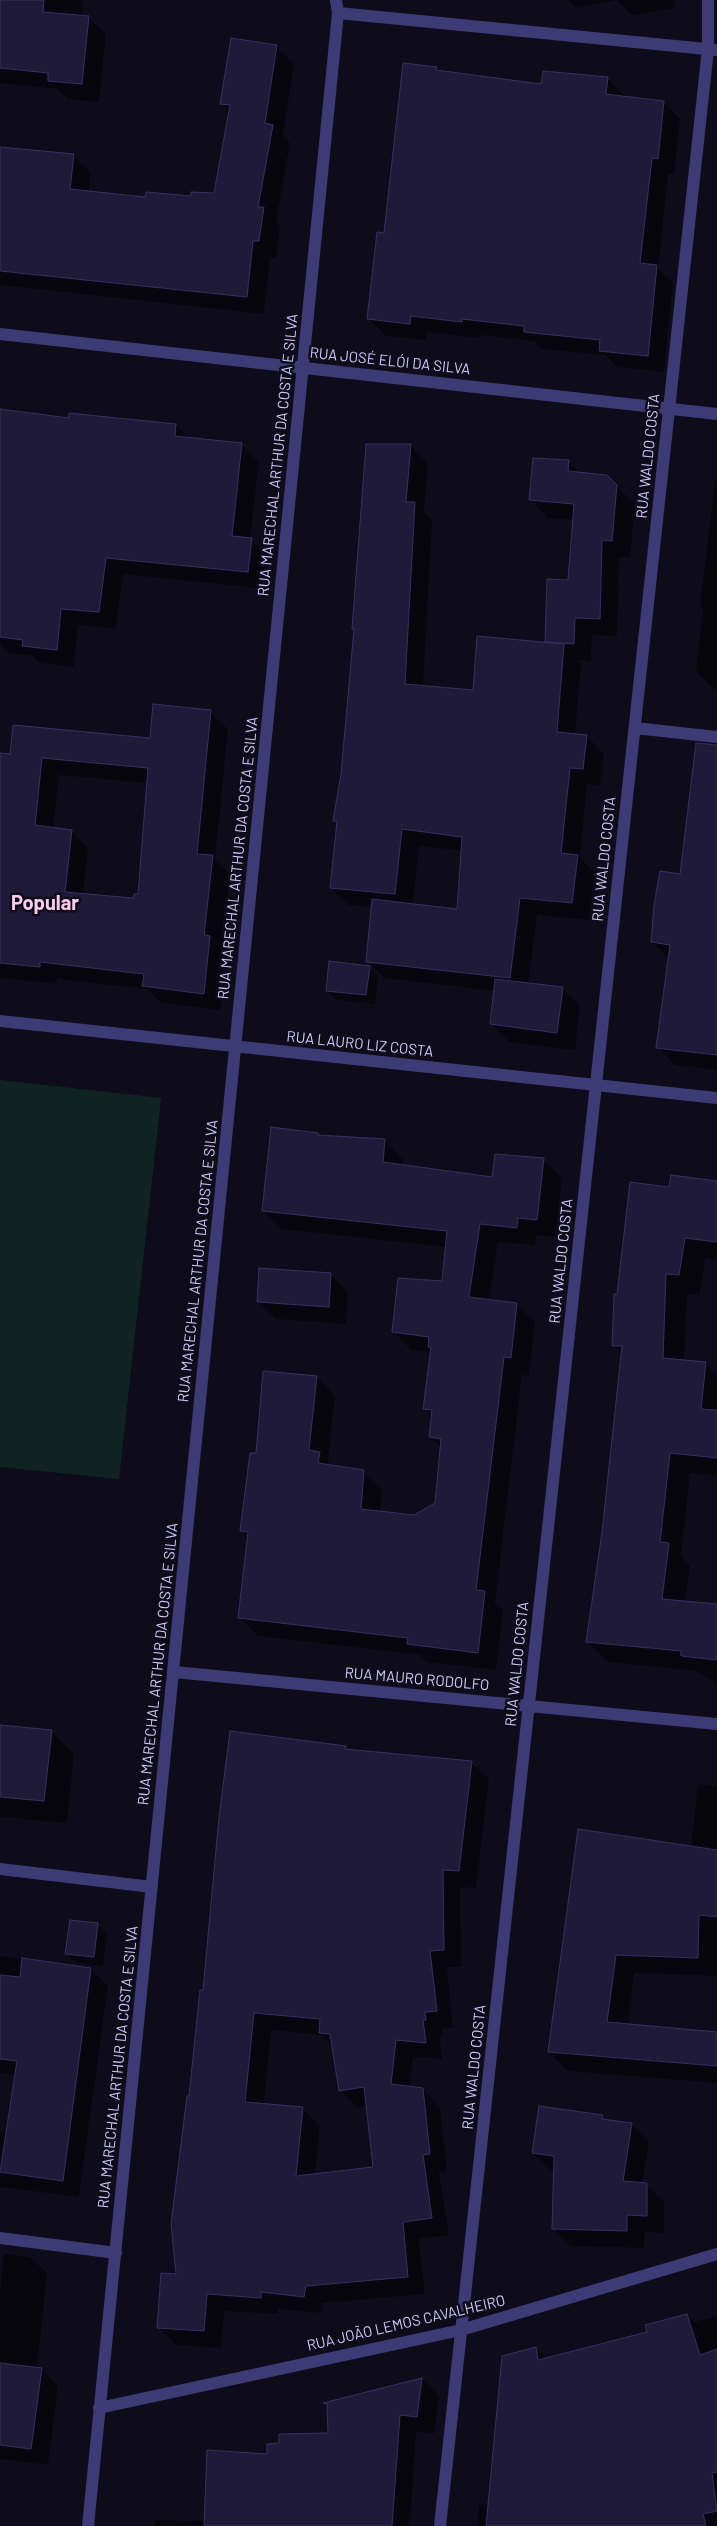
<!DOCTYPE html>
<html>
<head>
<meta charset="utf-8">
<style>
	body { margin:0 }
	canvas { display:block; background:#0e0c1a }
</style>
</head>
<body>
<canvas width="717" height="2526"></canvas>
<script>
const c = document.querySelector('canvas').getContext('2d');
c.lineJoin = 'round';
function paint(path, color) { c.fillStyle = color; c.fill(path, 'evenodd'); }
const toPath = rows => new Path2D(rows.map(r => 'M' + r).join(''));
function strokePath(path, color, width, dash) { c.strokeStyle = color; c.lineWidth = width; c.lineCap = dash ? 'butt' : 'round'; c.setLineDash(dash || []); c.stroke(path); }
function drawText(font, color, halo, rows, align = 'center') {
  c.font = font + ' Barlow,sans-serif'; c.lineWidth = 5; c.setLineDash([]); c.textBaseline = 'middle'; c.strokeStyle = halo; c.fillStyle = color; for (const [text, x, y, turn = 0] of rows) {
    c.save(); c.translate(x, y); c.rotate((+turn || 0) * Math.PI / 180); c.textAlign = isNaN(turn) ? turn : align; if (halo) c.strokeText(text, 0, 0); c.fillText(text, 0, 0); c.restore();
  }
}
const green = toPath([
	[0,1080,161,1098,119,1479,0,1467]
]);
const shadow = toPath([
	[0,0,83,0,81,16,89,17,106,35,99,102,67,99,58,89,0,83],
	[568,0,674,0,675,8,633,16,617,0,576,8],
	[276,46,294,64,283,136,290,143,276,221,280,226,276,258,270,257,264,314,0,285,0,148,73,155,90,172,89,192,146,199,215,195,230,112,221,103],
	[436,68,440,72,543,85,607,78,624,95,624,98,664,102,680,119,674,175,668,174,658,268,673,283,664,372,617,367,605,355,542,349,534,341,479,335,478,338,427,332,426,340,386,336,369,319,386,234],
	[0,410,70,420,176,425,190,439,241,444,259,462,250,539,269,557,265,589,123,574,116,629,78,625,74,667,40,663,33,656,10,653,0,643],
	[411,446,428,463,424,512,432,521,423,687,474,691,549,644,546,641,569,581,574,520,548,518,530,500,568,461,581,474,616,486,635,504,630,558,619,557,617,636,592,635,591,661,578,660,581,663,575,735,587,736,604,754,600,786,587,784,580,858,595,873,589,920,537,915,528,984,563,988,580,1006,575,1050,509,1042,491,1024,495,991,384,978,367,961,373,907,348,905,331,888,338,824,335,821,342,774,355,630,353,628],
	[419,846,463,851,458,910,413,905],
	[715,481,717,481,717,692,696,671,703,608,700,605],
	[210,712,228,729,215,859,230,874,221,949,227,954,220,1010,161,1003,147,989,57,979,57,984,0,978,0,754,11,756,151,739],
	[59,775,148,783,140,895,134,900,83,895,88,848,71,831,53,829],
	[717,779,717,1070,675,1065,658,1048,670,960,652,942,681,875],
	[369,967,378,976,375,1004,336,1000,327,990],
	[318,1134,384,1141,403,1159,402,1166,494,1179,543,1160,562,1178,555,1237,536,1235,535,1245,498,1242,489,1301,517,1304,535,1322,529,1376,522,1375,495,1603,503,1611,496,1670,427,1662,420,1655,258,1636,239,1617,249,1537,242,1530,257,1455,317,1377,335,1396,328,1461,333,1467,364,1472,382,1490,380,1512,414,1516,436,1503,441,1448,431,1437,432,1417,424,1409,431,1352,411,1350,393,1331,443,1283,446,1247,281,1229,263,1211],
	[717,1182,717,1260,705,1258,700,1295,687,1294,684,1361,705,1363,717,1375,717,1476,690,1473,681,1556,690,1565,685,1602,717,1605,717,1684,697,1671,608,1662,587,1642,603,1532,622,1355,613,1345,618,1296,670,1188],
	[330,1274,348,1292,346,1324,276,1319,258,1301],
	[0,1726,51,1731,74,1754,67,1823,0,1817],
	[345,1747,348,1750,471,1762,489,1779,476,1888,460,1887,461,1967,447,1967,453,2028,442,2029,442,2037,440,2038,442,2059,413,2057,409,2088,422,2089,440,2107,447,2171,439,2172,449,2235,419,2239,425,2294,323,2303,321,2313,278,2309,278,2314,224,2311,221,2348,176,2345,159,2328,178,2276,190,2098,205,1992],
	[271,2030,322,2035,333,2046,340,2090,357,2108,367,2106,375,2168,315,2175,320,2126,303,2109,264,2105],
	[698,1784,717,1786,717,1976,634,1973,628,2025,717,2033,717,2083,568,2071,549,2052,579,1831,691,1847],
	[97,1924,107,1934,103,1966,76,1963,67,1954],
	[0,1956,91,1969,108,1986,79,2197,0,2187,0,2132,9,2133,17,2075,0,2073],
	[602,2116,607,2121,631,2124,649,2142,642,2184,646,2184,664,2202,664,2233,645,2232,644,2248,571,2246,553,2228,554,2171,551,2171,533,2153],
	[4,2254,30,2257,47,2273,37,2369,42,2369,58,2386,48,2465,0,2459,0,2293],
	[687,2315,694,2322,717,2316,717,2526,477,2526,479,2505,489,2504,536,2348,547,2359,649,2333],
	[422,2379,439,2396,434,2434,416,2431,410,2526,155,2526,155,2520,205,2521,269,2455,329,2435,329,2407,326,2404]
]);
const building = toPath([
	[0,0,44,0,43,12,89,16,82,84,48,81,48,73,0,68,0,0],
	[231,38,277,45,265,123,273,125,258,207,264,207,259,241,253,241,247,297,0,271,0,147,74,154,70,189,145,197,146,192,191,196,191,192,214,193,230,105,220,104,231,38],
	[403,63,437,67,436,70,541,84,543,71,608,77,606,94,664,101,658,159,652,158,640,263,657,265,648,356,599,351,600,340,524,332,524,326,462,319,462,322,411,316,410,324,367,319,377,232,384,233,403,63],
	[0,409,69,418,69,413,176,424,175,436,242,443,232,536,252,538,248,572,106,558,99,612,61,609,57,650,22,646,23,640,0,637,0,409],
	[366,444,411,444,406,502,415,502,405,684,473,690,477,636,564,644,557,732,587,735,583,769,570,768,561,853,578,855,572,903,520,898,510,978,366,962,372,899,457,909,462,837,402,829,395,894,330,888,337,821,333,821,341,774,354,629,352,629,366,444],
	[533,458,569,460,568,471,607,475,617,485,612,541,602,540,600,619,575,618,574,644,545,642,547,579,568,580,574,504,529,500,533,458],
	[153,704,211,710,197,854,213,855,204,935,210,936,204,994,142,986,144,974,40,962,40,967,0,963,0,753,10,754,13,725,150,738,153,704],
	[42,758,148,768,138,894,134,894,133,898,65,892,72,830,35,825,42,758],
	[696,743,717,745,717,1055,656,1048,670,945,651,942,654,905,660,871,680,874,696,743],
	[329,961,370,966,366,995,326,991,329,961],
	[495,979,563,987,557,1033,490,1024,495,979],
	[271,1127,318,1133,318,1135,385,1139,383,1162,492,1177,495,1154,544,1158,537,1220,518,1218,517,1228,480,1224,469,1297,517,1303,511,1358,504,1357,476,1590,485,1591,478,1653,407,1644,408,1638,238,1618,248,1532,240,1531,250,1453,256,1453,263,1371,317,1376,309,1450,320,1452,318,1463,364,1470,361,1509,414,1515,435,1503,441,1439,429,1437,432,1410,423,1409,431,1347,428,1347,429,1337,392,1332,398,1278,442,1281,447,1231,262,1211,271,1127],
	[671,1175,717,1181,717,1242,685,1238,679,1275,666,1274,663,1358,706,1362,701,1409,717,1410,717,1458,670,1453,660,1542,669,1543,662,1599,717,1604,717,1660,681,1656,681,1651,586,1642,602,1532,622,1346,612,1346,614,1294,617,1294,630,1182,669,1187,671,1175],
	[259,1268,331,1273,329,1307,257,1302,259,1268],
	[0,1725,52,1730,44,1801,0,1797,0,1725],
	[230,1731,346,1746,345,1749,472,1761,459,1871,443,1870,444,1950,430,1951,437,2011,425,2012,426,2020,423,2020,426,2043,396,2040,391,2084,423,2088,430,2154,423,2155,432,2218,403,2222,408,2277,306,2286,304,2297,261,2292,261,2298,207,2294,204,2331,157,2328,161,2273,176,2274,171,2224,187,2096,189,2096,200,1990,203,1990,219,1817,230,1731],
	[254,2013,320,2019,319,2033,330,2034,339,2091,364,2087,373,2167,296,2176,303,2107,245,2102,254,2013],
	[578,1829,717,1850,717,1917,699,1915,698,1958,616,1955,607,2022,717,2032,717,2066,548,2052,578,1829],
	[70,1920,98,1923,94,1957,65,1954,70,1920],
	[22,1958,91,1968,63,2181,0,2172,17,2061,0,2059,0,1975,20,1977,22,1958],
	[539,2106,603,2115,602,2119,632,2123,623,2181,647,2183,647,2216,627,2215,627,2231,552,2229,554,2156,532,2153,539,2106],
	[687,2314,700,2355,717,2349,717,2472,712,2473,717,2511,703,2514,706,2526,486,2526,502,2356,536,2347,538,2360,647,2332,645,2325,687,2314],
	[0,2363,42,2368,31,2449,0,2445,0,2363],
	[422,2378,417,2417,400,2415,392,2526,204,2526,207,2450,267,2454,267,2444,279,2443,279,2434,328,2433,327,2404,323,2403,422,2378]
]);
const minor = toPath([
	[338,13,717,50],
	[0,334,717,414],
	[635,728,717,737],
	[0,1021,717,1098],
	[174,1672,717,1724],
	[0,1869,152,1887],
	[0,2238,116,2253],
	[99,2408,461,2330,717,2254],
	[88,2526,338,13,336,0],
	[440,2526,708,49,708,0]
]);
const streetNames = [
	["RUA JOSÉ ELÓI DA SILVA",390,361,6],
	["RUA MARECHAL ARTHUR DA COSTA E SILVA",278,455,-84],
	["RUA WALDO COSTA",648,456,-84],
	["RUA MARECHAL ARTHUR DA COSTA E SILVA",238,858,-84],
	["RUA WALDO COSTA",604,859,-84],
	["RUA LAURO LIZ COSTA",360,1044,6],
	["RUA MARECHAL ARTHUR DA COSTA E SILVA",198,1261,-84],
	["RUA WALDO COSTA",561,1261,-84],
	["RUA MARECHAL ARTHUR DA COSTA E SILVA",158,1664,-84],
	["RUA WALDO COSTA",517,1664,-84],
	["RUA MAURO RODOLFO",417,1679,5],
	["RUA MARECHAL ARTHUR DA COSTA E SILVA",118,2067,-84],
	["RUA WALDO COSTA",474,2067,-84],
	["RUA JOÃO LEMOS CAVALHEIRO",406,2323,-13]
];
const districtNames = [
	["Popular",45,903]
];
paint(green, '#102322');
paint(shadow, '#0007');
paint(building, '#201a39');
strokePath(building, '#372e63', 1);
strokePath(minor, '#3c3b75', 12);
drawText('15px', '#cecafa', '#0e0c1a', streetNames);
drawText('bold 20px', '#facceb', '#0e0c1a', districtNames);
</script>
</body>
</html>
